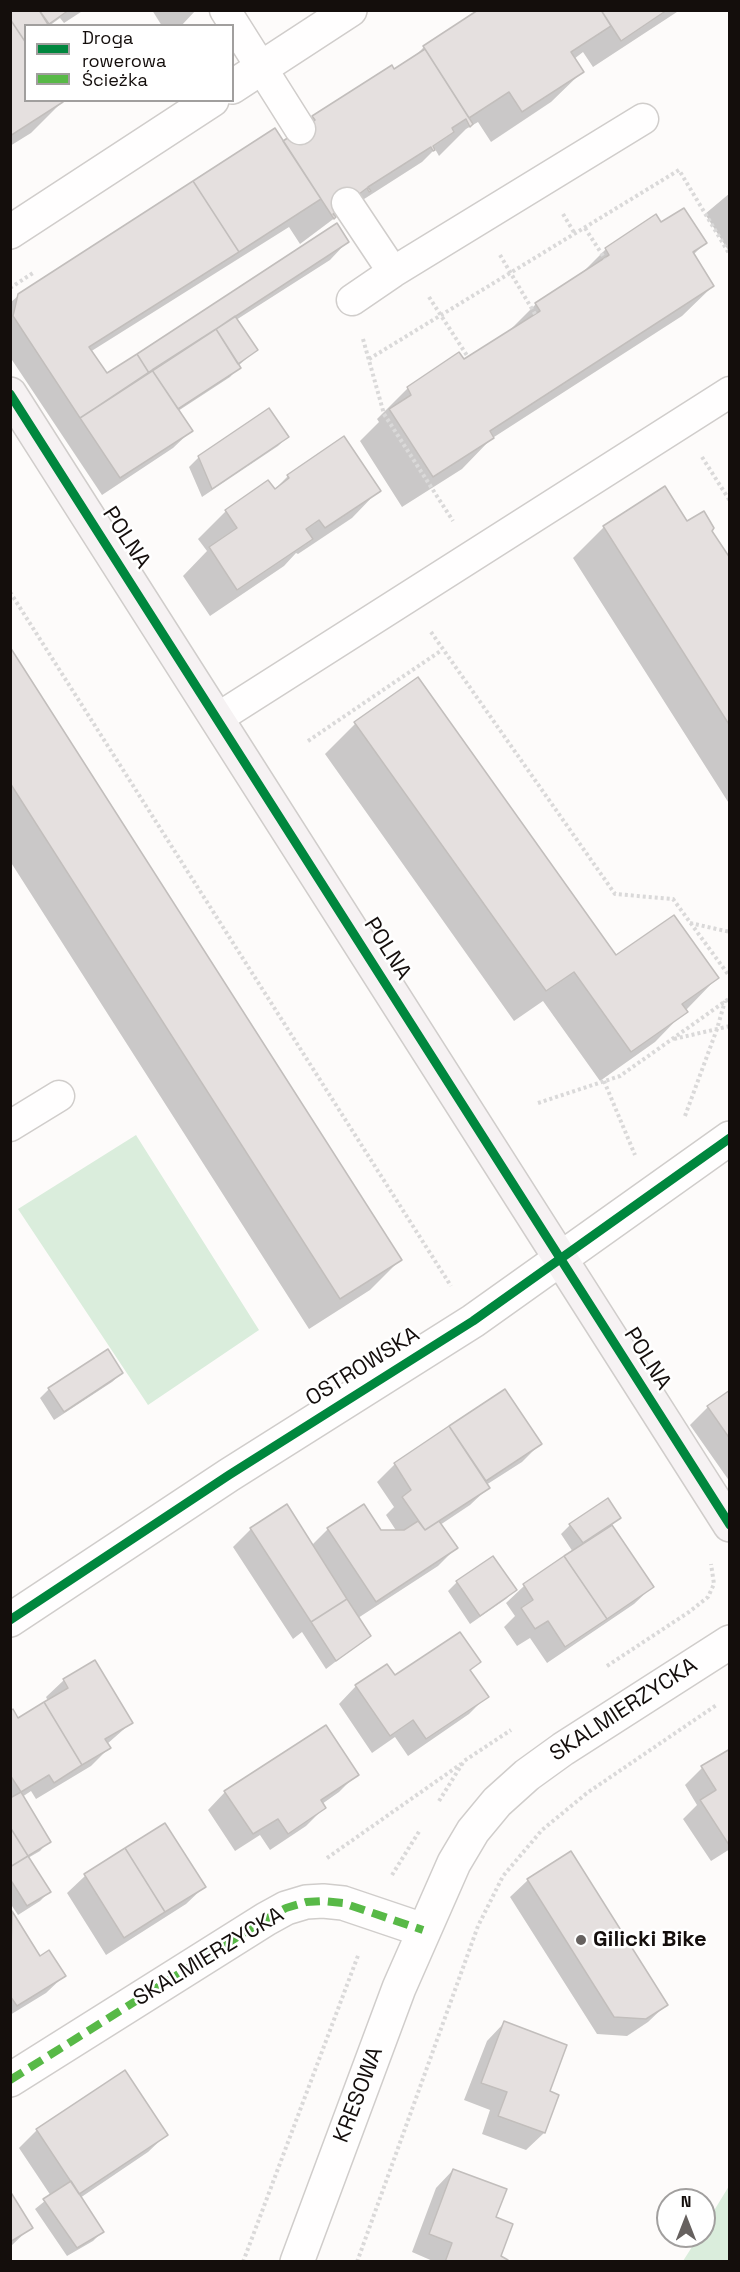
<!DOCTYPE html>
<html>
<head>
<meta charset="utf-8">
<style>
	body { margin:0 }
	#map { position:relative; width:740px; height:2272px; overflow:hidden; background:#fdfbfa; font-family:"Space Grotesk",sans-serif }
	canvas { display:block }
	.frame { position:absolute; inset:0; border:12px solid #140e0c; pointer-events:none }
	.legend { position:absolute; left:24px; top:24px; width:210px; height:78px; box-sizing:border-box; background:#fff; border:2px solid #a19f9e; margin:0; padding:8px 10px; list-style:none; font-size:18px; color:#140e0c }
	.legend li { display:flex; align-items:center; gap:12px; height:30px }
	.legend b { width:30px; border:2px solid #a19f9e }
	.north { position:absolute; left:656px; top:2188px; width:60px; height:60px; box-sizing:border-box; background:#fff; border:2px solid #a19f9e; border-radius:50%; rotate:0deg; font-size:16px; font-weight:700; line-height:24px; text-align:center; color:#140e0c }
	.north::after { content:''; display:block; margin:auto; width:21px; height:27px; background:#66615f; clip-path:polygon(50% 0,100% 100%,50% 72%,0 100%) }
</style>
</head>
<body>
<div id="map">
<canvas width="740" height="2272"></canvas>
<div class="frame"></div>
<ul class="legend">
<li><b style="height:8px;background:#00873e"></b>Droga rowerowa</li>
<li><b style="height:8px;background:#58b947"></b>Ścieżka</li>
</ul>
<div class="north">N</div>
</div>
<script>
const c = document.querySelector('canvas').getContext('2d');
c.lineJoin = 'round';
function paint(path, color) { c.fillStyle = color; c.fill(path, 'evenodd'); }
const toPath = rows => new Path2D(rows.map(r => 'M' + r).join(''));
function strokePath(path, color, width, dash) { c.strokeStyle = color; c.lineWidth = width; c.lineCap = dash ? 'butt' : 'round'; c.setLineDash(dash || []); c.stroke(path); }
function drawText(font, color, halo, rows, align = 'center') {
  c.font = font + ' "Space Grotesk",sans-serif'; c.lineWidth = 5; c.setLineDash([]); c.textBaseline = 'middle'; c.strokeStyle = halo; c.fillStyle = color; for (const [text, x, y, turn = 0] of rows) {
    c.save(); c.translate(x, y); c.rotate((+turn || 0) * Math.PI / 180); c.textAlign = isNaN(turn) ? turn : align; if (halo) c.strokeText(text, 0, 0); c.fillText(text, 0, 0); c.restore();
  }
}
const green = toPath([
	[136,1135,259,1330,148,1405,18,1209],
	[729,2186,729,2261,683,2261,699,2236,704,2236,704,2227]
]);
const shadow = toPath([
	[10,10,84,10,64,23,60,18,49,26,26,26,26,100,62,102,31,133,10,146],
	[152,10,196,10,181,26,162,26],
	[481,10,680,10,593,67,583,52,574,59,582,72,551,102,491,142,478,122,466,129,439,156,435,149,422,162,336,217,300,244,289,227,90,352,106,375,347,242,330,260,236,320,256,350,238,366,239,367,230,377,178,411,191,431,173,448,102,495,10,357,10,303,19,295,283,143,297,134,313,117,412,59,423,48],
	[730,193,730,253,705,214],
	[656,217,661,224,705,243,693,255,713,286,682,316,491,439,462,469,402,507,360,441,379,422,377,419,408,388,458,354,463,362,505,335,536,304,577,278,606,249],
	[287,437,278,446,202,497,189,467,199,457],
	[343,438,379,490,352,518,298,554,296,553,284,566,210,616,183,576,207,551,198,539,226,511,268,482,274,490,288,476],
	[687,523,711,531,730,560,730,805,573,558,604,527],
	[10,649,400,1260,370,1290,309,1329,10,861],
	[355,724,616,957,717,978,655,1042,600,1081,543,1001,514,1021,325,754],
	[122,1373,112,1382,54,1420,40,1398,49,1389],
	[505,1391,540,1444,522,1462,486,1485,488,1488,470,1505,440,1525,456,1548,438,1566,358,1618,369,1636,326,1669,302,1632,293,1639,233,1547,251,1529,311,1546,328,1529,397,1532,386,1515,394,1507,377,1482,395,1464],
	[730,1392,730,1482,690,1425,708,1407],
	[619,1518,611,1526,652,1587,634,1604,547,1663,530,1638,517,1646,504,1627,515,1616,506,1603,524,1586,573,1552,561,1534,570,1525],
	[457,1582,515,1590,506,1599,470,1624,448,1591],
	[479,1662,469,1671,487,1696,469,1714,408,1756,395,1737,372,1753,339,1704,356,1686],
	[64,1680,131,1723,107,1744,109,1748,91,1766,36,1799,31,1791,22,1797,49,1841,40,1851,28,1858,49,1892,40,1901,18,1915,10,1903,10,1712,18,1720,48,1701,46,1697],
	[730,1750,730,1849,711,1861,683,1819,697,1805,685,1785,702,1768],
	[357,1774,339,1792,322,1804,324,1808,306,1826,270,1850,260,1835,235,1851,208,1810,225,1792],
	[165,1825,204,1887,186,1904,106,1955,67,1893,85,1876],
	[528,1880,666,2005,648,2022,627,2036,597,2034,510,1897],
	[11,1913,40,1959,64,1976,46,1993,10,2015],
	[504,2023,548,2092,544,2133,526,2150,482,2134,490,2110,464,2100,487,2041],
	[37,2130,166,2135,148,2152,80,2198,102,2232,93,2241,67,2256,35,2209,51,2196,19,2148],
	[453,2170,494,2218,499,2257,506,2262,435,2262,412,2252,436,2188],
	[10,2194,31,2227,10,2247]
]);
const building = toPath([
	[10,10,39,10,49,26,26,26,26,43,10,19,10,10],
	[39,10,69,10,49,24,39,10],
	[478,10,601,10,611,26,571,52,584,72,522,112,509,92,469,118,423,46,478,10],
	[601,10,667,10,621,41,601,10],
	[10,19,26,43,26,100,62,100,63,102,10,136,10,19],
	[425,49,473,124,470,127,466,119,452,128,454,132,433,146,435,150,433,151,431,147,368,187,371,191,369,192,367,188,333,214,336,217,334,219,283,141,315,120,312,116,392,65,394,69,425,49],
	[275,128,321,199,239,252,193,181,275,128],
	[193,181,239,252,89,347,107,373,137,354,149,373,80,418,13,316,18,294,193,181],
	[684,208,707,243,693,252,714,286,490,431,494,438,433,477,389,409,411,395,407,387,459,352,464,359,540,311,535,303,609,255,605,248,656,214,661,222,684,208],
	[337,223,349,242,149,373,137,354,337,223],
	[235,316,258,350,238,364,216,329,235,316],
	[216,329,241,368,178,409,152,370,216,329],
	[152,370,193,431,120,478,80,418,152,370],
	[269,408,289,437,212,489,198,456,269,408],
	[344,436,381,491,325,528,319,520,306,529,313,539,237,590,209,547,237,528,225,510,268,480,275,489,289,478,287,475,344,436],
	[665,486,687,521,704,511,714,528,712,531,730,558,730,726,603,526,665,486],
	[10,647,402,1260,340,1299,10,783,10,647],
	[418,677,616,955,674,915,719,978,682,1004,688,1012,631,1052,574,972,546,991,354,722,418,677],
	[108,1349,123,1373,64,1412,48,1388,108,1349],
	[505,1389,542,1444,486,1481,449,1426,505,1389],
	[730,1390,730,1439,707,1406,730,1390],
	[449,1426,490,1488,425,1530,402,1497,411,1490,394,1463,449,1426],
	[608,1498,621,1518,583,1543,569,1524,608,1498],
	[287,1504,347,1599,311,1622,250,1528,287,1504],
	[364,1504,381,1530,404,1530,418,1521,425,1530,439,1521,458,1548,376,1602,327,1528,364,1504],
	[612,1525,654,1587,607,1619,564,1556,612,1525],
	[493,1556,517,1590,480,1616,456,1581,493,1556],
	[564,1556,607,1619,565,1647,548,1621,535,1629,521,1608,533,1600,523,1584,564,1556],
	[347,1599,371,1636,336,1661,311,1622,347,1599],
	[460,1632,481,1662,470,1670,489,1697,426,1739,413,1720,390,1736,355,1685,387,1664,395,1675,460,1632],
	[95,1660,133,1723,105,1739,111,1748,82,1765,44,1702,68,1688,63,1679,95,1660],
	[44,1702,82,1765,54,1783,49,1775,21,1792,10,1775,10,1711,13,1709,18,1718,44,1702],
	[326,1725,359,1775,321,1800,326,1808,288,1834,278,1819,253,1834,224,1791,326,1725],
	[730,1749,730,1844,729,1845,700,1800,716,1790,701,1766,730,1749],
	[21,1792,51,1842,28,1856,10,1827,10,1798,21,1792],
	[165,1823,206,1887,165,1912,125,1848,165,1823],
	[10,1827,28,1856,10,1867,10,1827],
	[125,1848,165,1912,124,1938,84,1874,125,1848],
	[571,1851,668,2005,646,2019,614,2017,527,1879,571,1851],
	[28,1856,51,1892,27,1906,10,1879,10,1867,28,1856],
	[12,1911,40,1956,49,1950,66,1976,17,2006,10,1996,12,1911],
	[504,2021,567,2045,550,2091,559,2095,545,2133,498,2116,507,2092,481,2083,504,2021],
	[125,2070,168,2135,79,2194,36,2129,125,2070],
	[453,2169,507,2189,496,2217,513,2224,501,2256,508,2260,508,2262,445,2262,452,2243,429,2234,453,2169],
	[71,2181,104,2232,77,2248,43,2199,71,2181],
	[10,2191,33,2228,10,2242,10,2191]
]);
const path = toPath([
	[563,214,575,234],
	[585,228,605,259],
	[500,255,535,314],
	[10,288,33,273],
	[429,297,468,357],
	[363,339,384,414,453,521],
	[369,359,679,170,730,255],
	[702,457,730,501],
	[10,592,451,1286],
	[431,632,615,894,673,899,730,977],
	[308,741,442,650],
	[690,923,730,932],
	[674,1039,730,1026],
	[604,1081,635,1155],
	[538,1103,620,1076,730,998],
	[685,1116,717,1029,725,1001],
	[607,1666,689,1612,708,1597,714,1584,711,1564],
	[439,1801,464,1761,511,1730],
	[327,1858,461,1764],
	[392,1875,420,1830],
	[243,2262,359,1953],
	[357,2262,478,1926,503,1876,542,1830,587,1793,718,1704]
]);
const lane = toPath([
	[225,10,300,129],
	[347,203,393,272],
	[352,300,393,272,643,119],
	[218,718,730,392],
	[10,1126,59,1096]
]);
const street = toPath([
	[232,87,350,10],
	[10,232,212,100],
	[10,1620,229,1475,473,1321,730,1138],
	[10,2080,266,1919,286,1908,306,1902,323,1901,343,1903,423,1930],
	[297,2262,399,1988,454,1863,473,1831,497,1802,527,1775,563,1749,730,1642]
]);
const secondary = toPath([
	[10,394,730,1525]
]);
const quiet = toPath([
	[10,2080,266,1919,286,1908,306,1902,323,1901,343,1903,423,1930]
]);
const cycleway = toPath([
	[10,394,730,1525],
	[10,1620,229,1475,473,1321,730,1138]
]);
const markers = [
	[581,1940,6,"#66615f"]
];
const streetNames = [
	["POLNA",126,538,57],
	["POLNA",387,949,58],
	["POLNA",647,1359,58],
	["OSTROWSKA",363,1367,-32],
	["SKALMIERZYCKA",624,1710,-33],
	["SKALMIERZYCKA",209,1957,-31],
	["KRESOWA",359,2095,-69]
];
const poiNames = [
	["Gilicki Bike",593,1940]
];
paint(green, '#daeddc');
paint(shadow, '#0003');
paint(building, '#e5e0df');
strokePath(building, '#c2bebc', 1.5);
strokePath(lane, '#d0cdcb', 33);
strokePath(street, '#d0cdcb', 36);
strokePath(secondary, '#d0cdcb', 36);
strokePath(path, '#dad9d9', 4, [3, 3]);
strokePath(lane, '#fffefe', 30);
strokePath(street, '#fffefe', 33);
strokePath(secondary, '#f6f2f3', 33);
strokePath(quiet, '#58b947', 8, [15, 8]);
strokePath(cycleway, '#00873e', 9);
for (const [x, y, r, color] of markers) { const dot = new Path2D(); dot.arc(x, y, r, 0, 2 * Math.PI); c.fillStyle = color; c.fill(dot); strokePath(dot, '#fff', 2); }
drawText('22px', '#140e0c', '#fff', streetNames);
drawText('bold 22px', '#140e0c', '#fff', poiNames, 'left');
</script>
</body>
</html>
